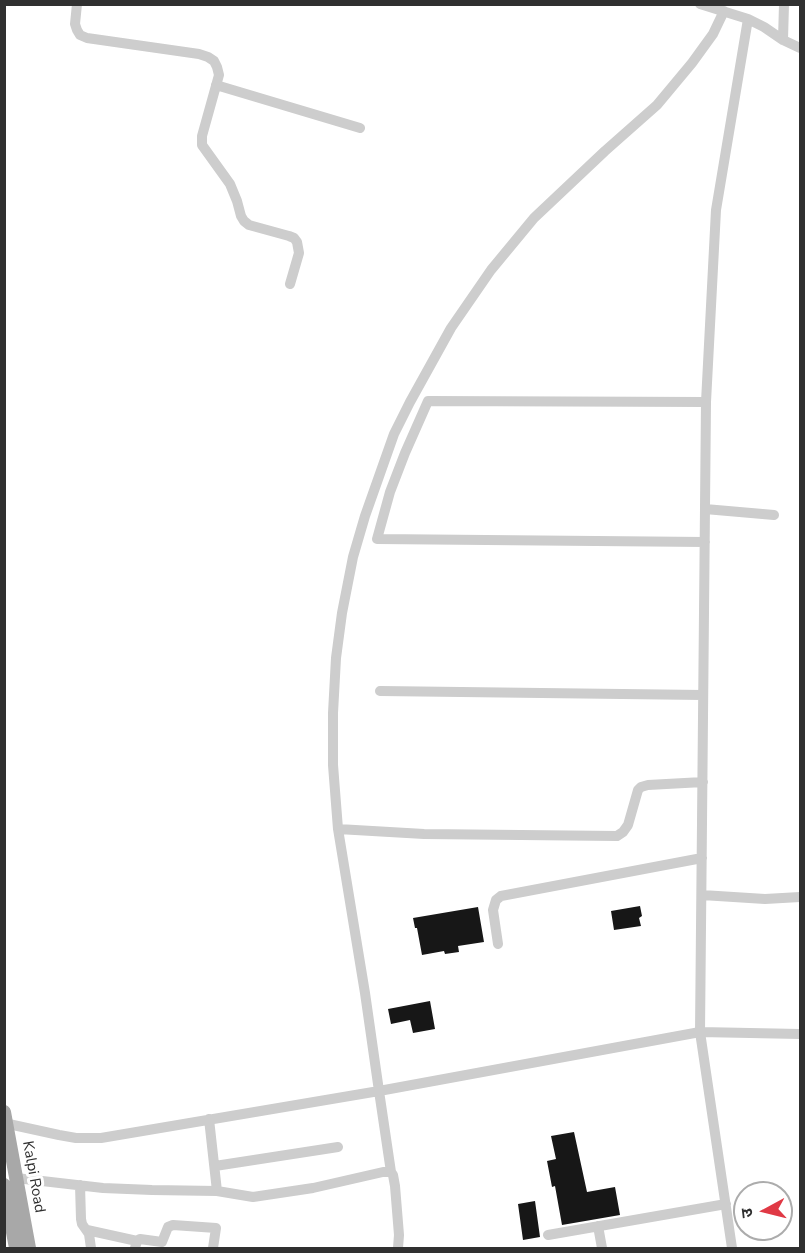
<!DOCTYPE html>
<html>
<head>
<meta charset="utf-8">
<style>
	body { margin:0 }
	#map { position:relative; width:805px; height:1253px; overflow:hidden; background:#fff; font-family:"Nunito Sans","Noto Sans Devanagari",sans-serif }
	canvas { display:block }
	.frame { position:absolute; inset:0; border:6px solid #303030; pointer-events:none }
	.north { position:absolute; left:733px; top:1181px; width:60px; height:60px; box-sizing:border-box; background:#fff; border:2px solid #acacac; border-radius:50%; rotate:263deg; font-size:16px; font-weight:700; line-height:24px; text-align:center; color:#303030 }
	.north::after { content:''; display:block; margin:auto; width:21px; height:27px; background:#e03945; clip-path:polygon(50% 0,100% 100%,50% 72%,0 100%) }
</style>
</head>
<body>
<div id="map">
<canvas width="805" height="1253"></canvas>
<div class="frame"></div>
<div class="north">उ</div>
</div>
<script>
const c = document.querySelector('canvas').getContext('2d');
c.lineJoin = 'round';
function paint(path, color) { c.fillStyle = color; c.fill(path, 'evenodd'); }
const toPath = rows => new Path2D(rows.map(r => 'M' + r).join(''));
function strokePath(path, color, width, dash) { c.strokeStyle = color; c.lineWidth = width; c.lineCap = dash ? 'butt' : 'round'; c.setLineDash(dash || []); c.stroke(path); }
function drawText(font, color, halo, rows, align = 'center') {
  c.font = font + ' "Nunito Sans",sans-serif'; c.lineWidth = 6; c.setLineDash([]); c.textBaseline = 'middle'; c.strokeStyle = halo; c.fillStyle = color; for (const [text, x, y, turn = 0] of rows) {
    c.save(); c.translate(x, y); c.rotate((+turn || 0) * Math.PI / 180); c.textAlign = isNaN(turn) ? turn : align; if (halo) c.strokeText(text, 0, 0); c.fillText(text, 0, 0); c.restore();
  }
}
const building = toPath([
	[640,906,642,916,639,918,641,926,614,930,611,911],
	[478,907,484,942,458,946,459,952,445,954,444,951,422,955,417,928,415,928,413,918],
	[430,1001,435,1029,413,1033,410,1020,391,1024,388,1009],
	[574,1132,587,1192,615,1187,620,1215,562,1225,555,1186,552,1187,547,1161,556,1159,551,1136],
	[535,1201,540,1237,523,1240,518,1204]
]);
const minor = toPath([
	[77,4,75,24,77,30,80,35,87,38,199,54,208,57,214,61,217,67,219,75,202,136,202,145,230,184,237,201,241,216,244,221,249,225,289,236,294,238,297,242,299,253,290,284],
	[700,4,748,19,716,210,706,402,700,1032,732,1248],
	[748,19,764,27,783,40,800,48],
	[783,40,784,4],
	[216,85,360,128],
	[705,509,774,515],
	[705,542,377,539,390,492,405,453,428,401,706,402],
	[380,691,703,695],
	[338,829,424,834,617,836,623,832,628,825,638,790,641,787,648,785,703,782],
	[702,895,765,899,800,897],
	[498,944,493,910,496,900,501,896,702,858],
	[209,1119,217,1191],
	[4,1123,59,1135,76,1138,101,1138,379,1091,365,993,338,829,333,765,333,713,336,658,342,613,353,557,365,516,394,434,410,402,451,328,491,270,534,218,605,151,657,105,692,63,713,34,724,11],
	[215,1166,338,1147],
	[391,1172,379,1091,700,1032,800,1034],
	[16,1178,103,1188,152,1190,217,1191,253,1197,313,1188,383,1172,391,1172,393,1175,395,1186,399,1235,398,1248],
	[80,1185,81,1219,82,1224,89,1234,91,1248],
	[598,1226,602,1248],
	[87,1230,137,1241],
	[548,1235,726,1204],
	[135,1248,137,1241,140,1239,162,1242,168,1227,173,1225,216,1228,213,1248]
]);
const major = toPath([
	[4,1112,29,1248],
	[4,1185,16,1248]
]);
const streetNames = [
	["Kalpi Road",33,1177,80]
];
paint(building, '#171717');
strokePath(minor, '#cdcdcd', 10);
strokePath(major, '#a8a8a8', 14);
drawText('15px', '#303030', '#fff', streetNames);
</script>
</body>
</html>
